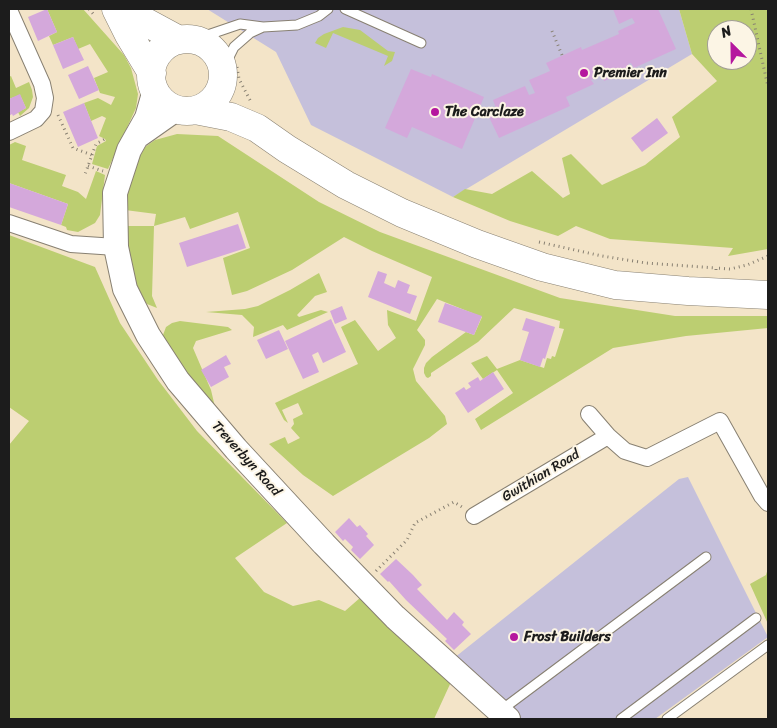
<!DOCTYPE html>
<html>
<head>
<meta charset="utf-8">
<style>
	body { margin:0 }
	#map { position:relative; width:777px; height:728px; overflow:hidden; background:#f3e4c8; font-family:Sriracha,sans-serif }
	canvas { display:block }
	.frame { position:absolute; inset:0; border:10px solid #1c1c1c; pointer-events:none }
	.north { position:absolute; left:707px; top:20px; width:50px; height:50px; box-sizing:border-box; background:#fcf5e5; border:1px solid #a29e95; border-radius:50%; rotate:337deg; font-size:14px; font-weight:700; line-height:20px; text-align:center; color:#1c1c1c }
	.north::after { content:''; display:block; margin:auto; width:18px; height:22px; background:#b5179e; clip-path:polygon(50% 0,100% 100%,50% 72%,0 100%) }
</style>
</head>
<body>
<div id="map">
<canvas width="777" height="728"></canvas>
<div class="frame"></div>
<div class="north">N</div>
</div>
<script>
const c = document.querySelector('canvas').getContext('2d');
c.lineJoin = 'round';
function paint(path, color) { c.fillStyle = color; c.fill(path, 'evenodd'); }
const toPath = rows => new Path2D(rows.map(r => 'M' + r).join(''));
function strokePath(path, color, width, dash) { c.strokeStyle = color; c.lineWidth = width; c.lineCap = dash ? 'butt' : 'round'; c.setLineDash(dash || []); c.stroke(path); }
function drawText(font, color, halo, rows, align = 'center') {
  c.font = font + ' Sriracha,sans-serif'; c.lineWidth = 4; c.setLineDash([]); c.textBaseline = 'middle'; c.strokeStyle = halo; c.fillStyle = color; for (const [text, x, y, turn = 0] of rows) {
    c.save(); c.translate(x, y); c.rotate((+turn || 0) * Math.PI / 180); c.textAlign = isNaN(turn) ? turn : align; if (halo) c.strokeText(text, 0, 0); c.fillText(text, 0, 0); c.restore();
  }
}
const industrial = toPath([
	[207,9,679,9,692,54,453,197,311,125,276,52],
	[688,477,768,637,655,719,519,719,454,658,679,479]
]);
const green = toPath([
	[47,9,83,9,124,55,131,68,138,94,136,108,108,169,92,164,97,146,106,141,105,139,99,136,106,118,102,116,91,121,84,103,98,98,111,105,115,97,100,93,94,78,108,72,90,44,78,49,73,37,53,45,49,36,57,32],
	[679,9,768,9,768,249,728,256,733,248,610,239,576,226,558,236,510,221,453,197,465,189,492,194,532,171,563,198,570,194,562,158,571,154,602,185,645,165,680,137,672,117,717,81,692,54],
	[717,30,747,30,747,60,717,60],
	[343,27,360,30,388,51,395,52,392,61,384,66,388,56,333,33,326,48,315,43,318,38,324,34],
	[11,76,16,88,29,82,32,90,33,97,29,108,20,116,18,112,26,108,20,95,9,99,9,77],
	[177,134,218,136,319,202,380,232,560,298,675,316,768,316,768,328,686,336,613,348,481,430,475,419,513,393,497,370,483,379,471,363,487,356,497,369,520,360,544,368,547,358,551,359,552,356,555,357,564,329,559,328,560,321,514,308,478,342,431,373,431,376,428,378,426,377,424,373,424,368,426,363,432,357,466,332,474,335,482,317,437,299,417,330,425,340,425,345,413,369,416,381,445,416,447,424,429,438,333,496,303,475,269,444,285,437,288,444,300,438,291,428,294,424,293,419,303,414,298,403,282,410,288,423,284,420,275,403,358,364,341,327,355,320,378,351,396,338,388,325,387,310,416,321,432,277,372,251,344,237,292,270,247,291,232,295,223,258,250,248,238,212,190,229,185,217,154,226,152,296,157,308,147,304,141,297,133,276,127,254,127,226,154,226,156,214,125,210,127,189,133,169,145,147,155,140],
	[15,142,26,146,22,160,66,175,62,186,78,192,86,199,96,171,105,175,100,215,95,223,78,232,67,230,66,227,61,225,68,204,9,183,9,145],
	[9,235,95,267,120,323,158,380,197,431,287,523,235,558,264,592,293,606,319,600,345,611,361,597,451,682,434,719,9,719,9,445,29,421,9,407],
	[319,273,327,292,315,296,297,315,299,317,321,310,328,312,287,330,283,325,253,337,254,327,242,315,206,312,245,309,258,306,290,290],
	[180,321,228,327,232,330,196,341,193,348,211,390,215,407,192,385,163,340,163,335,166,327,172,323],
	[768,568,768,624,750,584,766,575]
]);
const building = toPath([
	[47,9,57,32,38,41,28,17],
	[613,9,658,9,676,49,634,68,631,63,628,64,631,70,604,81,602,75,591,80,594,84,566,97,570,106,499,138,488,115,497,111,493,100,525,86,529,95,535,93,529,80,550,71,546,63,581,47,582,50,619,34,618,31,635,23,632,18,619,24],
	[73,37,84,60,63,69,53,45],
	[88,66,99,90,79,99,68,75],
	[411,69,431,77,432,74,484,97,462,149,412,127,407,138,385,128],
	[20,94,26,108,13,116,12,114,9,116,9,99],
	[84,103,98,138,78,147,63,112],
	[657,118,668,133,642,152,631,138],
	[9,183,68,204,61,225,9,207],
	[238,224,246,248,187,267,179,243],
	[378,271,387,274,384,283,395,288,398,280,410,285,407,293,417,296,410,314,368,297],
	[445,303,482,316,474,335,438,322],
	[342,306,347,319,335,324,330,311],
	[526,318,555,327,545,359,543,358,540,367,520,360,529,332,522,330],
	[331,319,346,352,323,363,318,352,312,355,319,372,303,379,285,341],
	[279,330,288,349,266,359,257,340],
	[226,355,231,364,224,367,229,377,211,387,201,370],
	[493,372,504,389,468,413,455,393,464,387,466,390,471,387,468,383,478,377,480,381],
	[349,518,357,527,360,525,368,534,366,536,374,545,360,559,351,550,353,547,345,539,343,541,335,532],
	[396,559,413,575,422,585,417,589,447,620,454,612,464,622,462,625,471,634,454,650,445,641,447,639,406,600,389,581,388,582,380,574]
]);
const path = toPath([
	[89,9,95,16],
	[751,9,768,87],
	[552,31,562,55],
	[237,67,239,79,251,102],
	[58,115,73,148,92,155,84,177],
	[92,155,96,144,105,139],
	[88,166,103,171],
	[539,242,602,256,646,263,716,268],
	[716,270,716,268,730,269,747,265,768,256],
	[376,571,407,540,415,523,454,502,462,507]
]);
const lane = toPath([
	[345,9,421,43],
	[193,40,240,24,263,27,297,25,319,16,328,9],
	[223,69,234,47,250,33,263,27],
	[500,711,706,557],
	[621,719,756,618],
	[667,719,768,645]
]);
const street = toPath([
	[9,10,42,84,45,98,43,111,36,119,9,132],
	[9,223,71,244,116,247],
	[589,414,608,436,625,451,647,458,720,421,762,496,768,503],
	[474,516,608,436]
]);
const secondary = toPath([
	[155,90,147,118,129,150,115,193,116,247,125,289,148,335,178,381,236,449,324,544,395,617,508,719],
	[139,135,176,109]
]);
const highway = toPath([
	[116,9,129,35,152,73],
	[118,11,142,20,179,40],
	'151 75a36 36 0 1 1 72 0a36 36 0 1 1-72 0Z',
	[195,110,231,117,257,128,287,149,346,185,402,213,477,244,542,267,615,285,688,291,768,295]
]);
const markers = [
	[584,73,5,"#b5179e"],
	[435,112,5,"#b5179e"],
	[514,637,5,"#b5179e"]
];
const poiNames = [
	["Premier Inn",594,73],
	["The Carclaze",445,112],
	["Frost Builders",524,637]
];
const streetNames = [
	["Treverbyn Road",246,459,48],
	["Gwithian Road",541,476,-31]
];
paint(industrial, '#c5c0db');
paint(green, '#bcce71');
paint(building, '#d4a8db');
strokePath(lane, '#888072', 11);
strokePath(street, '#888072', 18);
strokePath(secondary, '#888072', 26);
strokePath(highway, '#888072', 29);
strokePath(path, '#888072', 3, [1, 4]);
strokePath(lane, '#fff', 9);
strokePath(street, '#fff', 16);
strokePath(secondary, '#fff', 24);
strokePath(highway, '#fff', 28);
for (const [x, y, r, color] of markers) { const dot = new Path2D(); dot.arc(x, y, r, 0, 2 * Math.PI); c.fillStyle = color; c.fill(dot); strokePath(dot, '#fcf5e5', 2); }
drawText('bold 14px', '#1c1c1c', '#fcf5e5', poiNames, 'left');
drawText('14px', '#1c1c1c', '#fcf5e5', streetNames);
</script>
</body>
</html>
